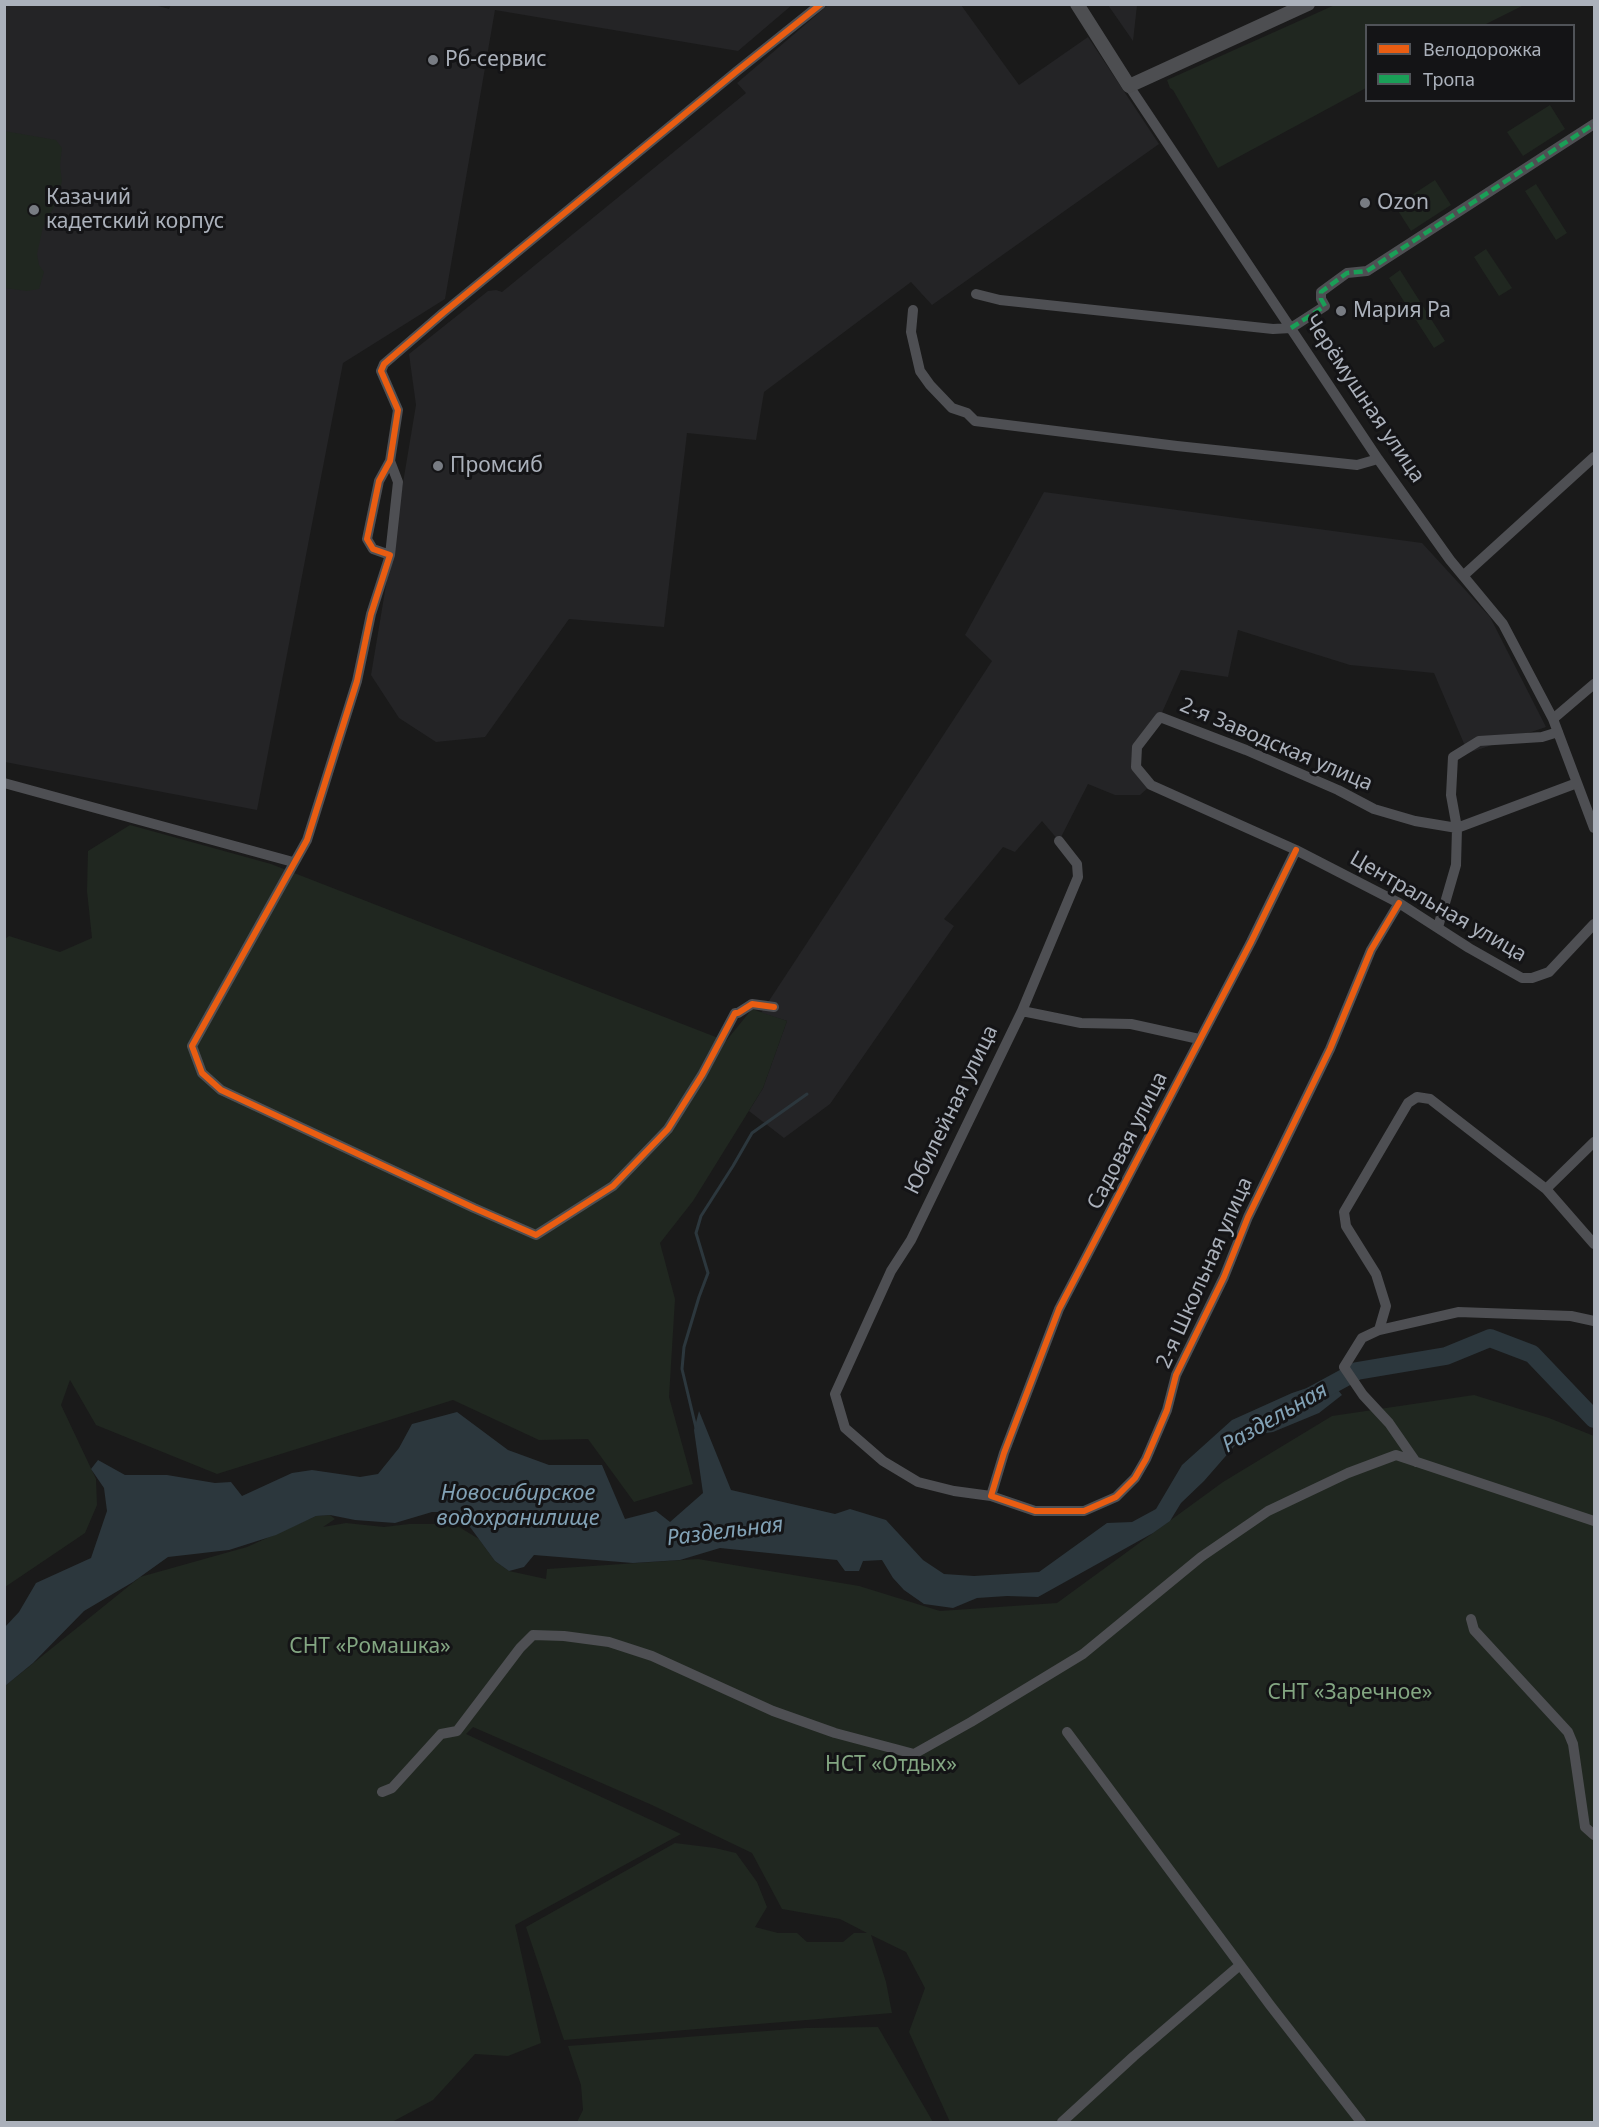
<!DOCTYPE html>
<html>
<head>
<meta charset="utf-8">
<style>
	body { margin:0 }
	#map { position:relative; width:1599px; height:2127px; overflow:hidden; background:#1a1a1a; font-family:"Noto Sans",sans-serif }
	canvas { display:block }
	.frame { position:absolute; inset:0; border:6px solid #abb1bb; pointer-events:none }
	.legend { position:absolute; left:1365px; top:24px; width:210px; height:78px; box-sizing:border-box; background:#141416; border:2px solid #505358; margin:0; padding:8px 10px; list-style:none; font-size:18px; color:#abb1bb }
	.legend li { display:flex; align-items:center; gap:12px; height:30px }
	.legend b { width:30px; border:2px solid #505358 }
</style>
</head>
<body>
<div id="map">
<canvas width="1599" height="2127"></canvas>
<div class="frame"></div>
<ul class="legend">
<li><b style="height:8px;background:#e95d12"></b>Велодорожка</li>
<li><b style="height:8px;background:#1a9f57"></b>Тропа</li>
</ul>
</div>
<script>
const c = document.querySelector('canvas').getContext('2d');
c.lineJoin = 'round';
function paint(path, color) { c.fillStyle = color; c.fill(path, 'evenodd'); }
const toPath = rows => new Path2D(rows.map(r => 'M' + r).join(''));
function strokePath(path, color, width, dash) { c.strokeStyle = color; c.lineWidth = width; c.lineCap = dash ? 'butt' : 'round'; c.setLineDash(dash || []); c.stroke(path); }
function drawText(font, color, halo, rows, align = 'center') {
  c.font = font + ' "Noto Sans",sans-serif'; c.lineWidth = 6; c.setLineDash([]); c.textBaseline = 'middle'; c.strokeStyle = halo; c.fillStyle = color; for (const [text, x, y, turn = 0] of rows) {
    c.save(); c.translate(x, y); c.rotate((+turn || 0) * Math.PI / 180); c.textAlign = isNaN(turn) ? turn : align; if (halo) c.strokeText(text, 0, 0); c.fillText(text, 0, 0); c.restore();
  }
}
const built = toPath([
	[151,4,169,9,171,4,792,5,738,51,495,10,445,299,343,363,257,810,5,762,5,5],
	[828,5,961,5,1019,85,1088,37,1159,144,932,305,911,282,764,392,756,440,687,433,664,627,569,619,485,737,436,742,399,718,371,675,416,405,409,354,488,291,496,290,502,292,746,93,737,83],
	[1108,5,1137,5,1133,41],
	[1044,492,1422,543,1490,617,1546,727,1468,753,1434,673,1350,665,1238,630,1228,677,1181,670,1160,717,1137,747,1136,767,1151,785,1140,795,1115,795,1088,784,1059,841,1042,821,1015,852,1003,847,944,919,954,926,830,1104,784,1138,749,1111,763,1088,787,1021,761,1013,992,661,965,635]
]);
const green = toPath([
	[1337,4,1524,5,1484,25,1366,26,1366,88,1218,168,1173,90,1170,88,1167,80],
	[1550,105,1565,129,1523,156,1507,132],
	[4,131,56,140,62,148,60,165,62,181,57,201,43,227,37,254,39,265,44,272,39,289,27,291,5,288],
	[1435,180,1451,205,1411,231,1395,206],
	[1536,184,1567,233,1556,240,1525,191],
	[1486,249,1512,288,1499,296,1474,257],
	[1400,270,1445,341,1434,348,1389,278],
	[130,825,271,864,726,1041,752,1009,787,1021,763,1088,693,1201,660,1243,675,1299,669,1397,693,1484,634,1502,588,1439,539,1440,453,1400,217,1474,96,1425,70,1380,61,1405,96,1479,97,1505,85,1533,5,1587,5,939,9,936,60,952,92,938,87,891,88,851],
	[1474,1395,1549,1418,1594,1436,1594,2122,950,2122,909,2032,925,1988,906,1952,871,1935,886,1982,892,2013,564,2040,526,1927,675,1843,715,1848,736,1853,757,1882,767,1907,755,1927,778,1933,797,1933,807,1942,843,1942,854,1933,867,1933,840,1919,782,1909,752,1853,652,1805,473,1727,466,1734,681,1834,515,1925,541,2043,508,2056,475,2054,433,2100,392,2122,5,2122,5,1686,140,1577,247,1547,316,1516,330,1515,335,1519,323,1527,346,1523,384,1527,409,1524,454,1524,479,1539,495,1561,509,1571,546,1579,547,1569,698,1559,859,1586,940,1611,1057,1603,1223,1482,1332,1416],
	[878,2027,933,2122,577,2122,583,2110,581,2085,568,2046,806,2028]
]);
const water = toPath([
	[1333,1384,1342,1395,1319,1413,1273,1432,1247,1436,1238,1442,1204,1481,1181,1503,1170,1521,1153,1533,1038,1597,1007,1596,977,1598,953,1608,924,1604,904,1590,893,1578,882,1560,863,1561,859,1571,845,1571,837,1560,720,1548,680,1560,633,1563,534,1555,524,1567,509,1571,495,1561,459,1512,432,1512,395,1523,355,1520,330,1515,316,1516,276,1535,229,1550,168,1557,133,1582,84,1611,33,1663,5,1686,5,1627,19,1612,36,1583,91,1558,107,1511,104,1488,91,1469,98,1460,125,1475,167,1475,215,1483,231,1482,242,1496,292,1473,312,1470,360,1477,378,1474,399,1448,412,1424,457,1412,508,1450,549,1465,602,1465,625,1519,656,1511,670,1522,703,1493,694,1430,699,1411,731,1490,835,1514,850,1509,886,1520,923,1560,944,1574,974,1576,1039,1572,1107,1523,1132,1522,1156,1509,1182,1465,1232,1420,1292,1393,1316,1385]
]);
const stream = toPath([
	[696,1428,682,1369,684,1347,699,1297,708,1273,696,1233,701,1216,733,1166,752,1133,807,1094]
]);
const river = toPath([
	[1311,1396,1357,1371,1446,1356,1490,1338,1532,1354,1594,1419]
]);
const street = toPath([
	[1129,86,1378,459,1450,560,1503,624,1553,719,1594,828],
	[976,294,1000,300,1273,329,1291,328,1325,306,1321,299,1321,292,1347,273,1367,271,1594,124],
	[913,310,911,332,920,371,930,385,952,408,967,413,975,421,1177,446,1357,465,1378,459],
	[390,555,398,482,390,461],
	[1463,576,1594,457],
	[1553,719,1594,684],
	[1558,732,1542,737,1479,741,1453,757,1451,795,1457,828,1415,821,1374,809,1338,790,1246,750,1160,717,1137,747,1136,767,1151,785,1296,850,1399,903,1469,948,1522,978,1532,978,1549,972,1594,924],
	[4,783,293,862],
	[1296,850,1251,942,1059,1309,1004,1453,991,1496,1035,1511,1084,1511,1116,1497,1135,1478,1146,1459,1167,1410,1176,1375,1224,1277,1248,1217,1330,1049,1371,950,1399,903],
	[1438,927,1456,865,1457,828,1577,783],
	[774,1007,752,1004,738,1013,735,1013,702,1075,668,1129,613,1186,536,1235,474,1208,221,1090,202,1073,192,1046,307,840,357,681,371,614,390,555,373,549,367,539,379,481,390,461,398,410,381,371,384,364,443,313,737,71,821,4],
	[1022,1011,1081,1023,1131,1024,1199,1039],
	[1594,1142,1546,1189,1594,1244],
	[1379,1330,1458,1312,1571,1316,1594,1321],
	[1416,1462,1389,1423,1363,1395,1344,1367,1362,1338,1379,1330,1386,1306,1376,1274,1346,1226,1344,1212,1408,1103,1417,1097,1430,1099,1546,1189],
	[991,1496,954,1491,918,1482,883,1461,845,1428,835,1394,891,1271,911,1240,1022,1011,1078,877,1077,864,1059,841],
	[1471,1619,1474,1630,1568,1732,1573,1744,1585,1827,1594,1835],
	[1067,1732,1270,2005,1361,2122],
	[382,1792,392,1788,441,1734,457,1731,520,1648,533,1635,564,1636,609,1642,652,1656,773,1711,835,1733,914,1754,971,1722,1083,1654,1201,1557,1268,1511,1348,1473,1396,1455,1594,1521],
	[1062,2122,1134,2056,1240,1965]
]);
const secondary = toPath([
	[1077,4,1129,86,1308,4]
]);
const quiet = toPath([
	[1291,328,1325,306,1321,299,1321,292,1347,273,1367,271,1594,124]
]);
const cycleway = toPath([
	[1296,850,1251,942,1059,1309,1004,1453,991,1496,1035,1511,1084,1511,1116,1497,1135,1478,1146,1459,1167,1410,1176,1375,1224,1277,1248,1217,1330,1049,1371,950,1399,903],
	[774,1007,752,1004,738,1013,735,1013,702,1075,668,1129,613,1186,536,1235,474,1208,221,1090,202,1073,192,1046,307,840,357,681,371,614,390,555,373,549,367,539,379,481,390,461,398,410,381,371,384,364,443,313,737,71,821,4]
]);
const markers = [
	[433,60,6,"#787c83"],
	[1365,203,6,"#787c83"],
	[34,210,6,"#787c83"],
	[1341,311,6,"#787c83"],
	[438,466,6,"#787c83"]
];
const poiNames = [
	["Рб-сервис",445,60],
	["Казачий",46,198],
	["кадетский корпус",46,222],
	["Ozon",1377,203],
	["Мария Ра",1353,311],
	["Промсиб",450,466]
];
const streetNames = [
	["Черёмушная улица",1364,399,56],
	["2-я Заводская улица",1276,745,23],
	["Центральная улица",1438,907,30],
	["Юбилейная улица",952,1110,-64],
	["Садовая улица",1128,1141,-63],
	["2-я Школьная улица",1205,1273,-66]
];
const parkNames = [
	["СНТ «Ромашка»",370,1647],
	["СНТ «Заречное»",1350,1693],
	["НСТ «Отдых»",891,1765]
];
const waterNames = [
	["Раздельная",1275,1418,-30],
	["Новосибирское",518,1494],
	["водохранилище",518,1519],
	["Раздельная",725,1532,-7]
];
paint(built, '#242426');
paint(green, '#202720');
paint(water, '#2c373d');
strokePath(stream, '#2c373d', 3);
strokePath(river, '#2c373d', 18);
strokePath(street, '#4e4f53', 10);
strokePath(secondary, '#4d4e51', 14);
strokePath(quiet, '#1a9f57', 4.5, [9, 4.5]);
strokePath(cycleway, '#e95d12', 6);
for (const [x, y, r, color] of markers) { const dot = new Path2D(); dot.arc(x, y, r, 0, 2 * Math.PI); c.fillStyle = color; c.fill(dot); strokePath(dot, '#141416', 2); }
drawText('21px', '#abb1bb', '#141416', poiNames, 'left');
drawText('21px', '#abb1bb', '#141416', streetNames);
drawText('21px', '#83a682', '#141416', parkNames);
drawText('italic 22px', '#82a2b6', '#141416', waterNames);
</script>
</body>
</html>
